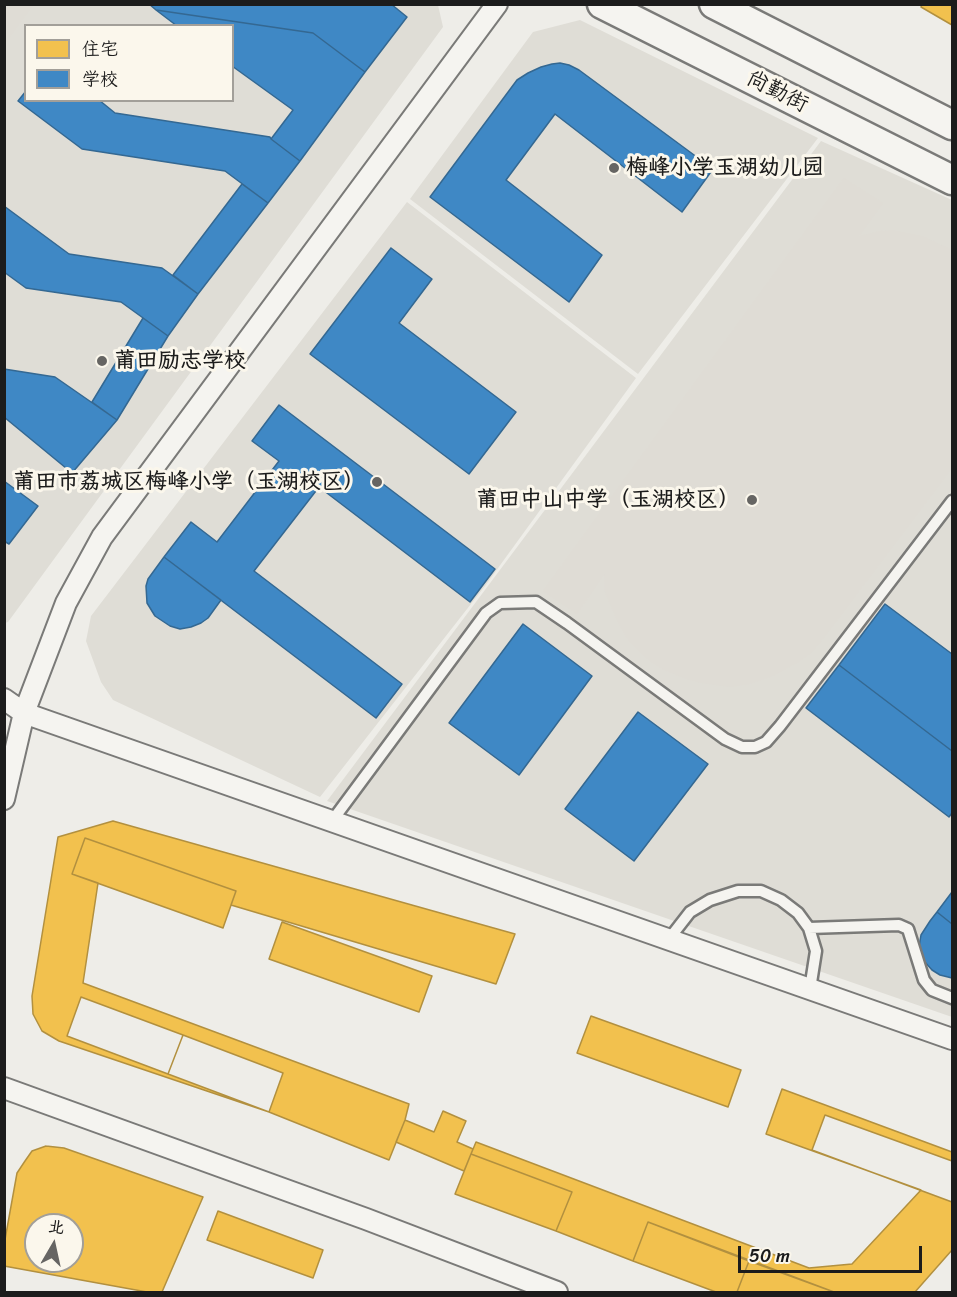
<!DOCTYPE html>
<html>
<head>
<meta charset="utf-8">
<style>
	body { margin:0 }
	#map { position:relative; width:957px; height:1297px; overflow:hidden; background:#eeede8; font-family:Sriracha,"LXGW WenKai TC",sans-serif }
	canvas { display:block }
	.frame { position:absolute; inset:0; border:6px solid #1c1c1c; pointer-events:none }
	.legend { position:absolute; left:24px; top:24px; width:210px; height:78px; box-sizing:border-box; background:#fbf7ec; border:2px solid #a29f99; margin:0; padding:8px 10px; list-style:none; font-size:18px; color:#1c1c1c }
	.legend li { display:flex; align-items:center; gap:12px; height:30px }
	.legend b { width:30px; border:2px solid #a29f99 }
	.north { position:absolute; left:24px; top:1213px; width:60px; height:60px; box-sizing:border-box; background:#fbf7ec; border:2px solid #a29f99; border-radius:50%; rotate:9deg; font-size:16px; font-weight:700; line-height:24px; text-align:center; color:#1c1c1c }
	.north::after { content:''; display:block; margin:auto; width:21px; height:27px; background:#666563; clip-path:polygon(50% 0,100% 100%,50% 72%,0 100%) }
	.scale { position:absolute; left:738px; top:1246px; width:184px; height:27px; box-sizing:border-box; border:3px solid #1c1c1c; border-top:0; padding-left:8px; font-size:18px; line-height:21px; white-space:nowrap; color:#1c1c1c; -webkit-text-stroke:4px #fbf7ec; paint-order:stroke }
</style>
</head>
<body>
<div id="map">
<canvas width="957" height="1297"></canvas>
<div class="frame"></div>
<ul class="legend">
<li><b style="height:16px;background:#f2c14e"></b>住宅</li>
<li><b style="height:16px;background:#3f88c5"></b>学校</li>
</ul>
<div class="north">北</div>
<div class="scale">50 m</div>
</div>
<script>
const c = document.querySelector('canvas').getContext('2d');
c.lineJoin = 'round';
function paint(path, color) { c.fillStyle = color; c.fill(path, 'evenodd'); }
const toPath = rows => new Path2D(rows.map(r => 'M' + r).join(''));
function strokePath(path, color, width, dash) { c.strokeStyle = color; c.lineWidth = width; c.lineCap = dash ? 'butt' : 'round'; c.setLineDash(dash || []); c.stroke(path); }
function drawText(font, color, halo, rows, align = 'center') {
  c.font = font + ' Sriracha,"LXGW WenKai TC",sans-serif'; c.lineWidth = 6; c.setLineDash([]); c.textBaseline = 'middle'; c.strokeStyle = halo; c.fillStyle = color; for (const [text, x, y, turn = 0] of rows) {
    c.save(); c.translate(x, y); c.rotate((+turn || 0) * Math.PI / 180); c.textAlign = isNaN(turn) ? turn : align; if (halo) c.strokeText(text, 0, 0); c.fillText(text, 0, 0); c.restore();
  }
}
const built = toPath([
	[4,5,438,5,443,27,8,622,5,623],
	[26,26,232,26,232,100,26,100],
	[580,20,818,138,638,374,410,199,533,32],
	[821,141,952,200,952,1017,327,801],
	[407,202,636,378,485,586,320,797,113,700,101,682,86,641,91,616]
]);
const green = toPath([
	[5,4,33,5,5,43,4,5],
	[844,178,883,203,859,236,880,231,893,230,923,236,952,250,952,468,822,640,811,653,797,663,773,676,746,685,729,687,701,683,686,679,664,670,653,663,643,655,627,638,617,620,605,592,604,574,577,614,543,591]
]);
const homes = toPath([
	[922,4,952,4,952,25,921,7,922,4],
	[113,821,515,934,496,984,231,905,236,891,85,838,72,874,98,883,83,983,409,1104,405,1120,389,1160,269,1112,59,1041,42,1031,33,1014,32,996,58,837,113,821],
	[85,838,236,891,223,928,72,874,85,838],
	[282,922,432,976,419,1012,269,959,282,922],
	[81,997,183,1035,168,1074,67,1036,81,997],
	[591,1016,741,1070,728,1107,577,1053,591,1016],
	[183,1035,283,1073,269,1112,168,1074,183,1035],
	[782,1089,952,1152,952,1250,915,1292,834,1292,648,1222,633,1261,556,1231,572,1192,471,1154,476,1142,809,1268,852,1264,921,1190,766,1134,782,1089],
	[443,1111,466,1121,457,1142,473,1149,464,1171,396,1142,405,1120,434,1132,443,1111],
	[825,1115,952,1161,952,1202,812,1150,825,1115],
	[46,1146,64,1148,203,1197,162,1292,147,1292,4,1266,4,1245,17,1173,25,1161,32,1151,46,1146],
	[36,1225,72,1225,72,1261,36,1261,36,1225],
	[471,1154,572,1192,556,1231,455,1194,471,1154],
	[218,1211,323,1250,313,1278,207,1240,218,1211],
	[648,1222,749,1261,737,1292,716,1292,633,1261,648,1222],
	[749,1261,834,1292,737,1292,749,1261]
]);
const schools = toPath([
	[149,4,391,4,407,17,365,72,313,33,156,10,149,4],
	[156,10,313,33,365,72,300,161,271,139,293,110,232,66,232,26,177,26,156,10],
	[560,63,569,65,579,70,713,169,682,212,555,114,506,180,602,255,569,302,430,197,517,80,528,73,541,67,552,64,560,63],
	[26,91,26,100,99,100,115,113,270,137,271,139,300,161,268,203,225,171,82,149,18,101,26,91],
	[242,184,268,203,198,294,173,275,242,184],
	[4,206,69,254,162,268,198,294,168,336,121,302,26,288,4,272,4,206],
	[391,248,432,279,399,323,516,412,469,474,310,354,391,248],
	[143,318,168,336,117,420,92,402,143,318],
	[4,369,55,377,117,420,72,473,4,417,4,369],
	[279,405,495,569,470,602,319,487,254,571,402,684,376,718,164,557,191,522,217,542,279,461,252,441,279,405],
	[4,481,38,506,9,544,4,541,4,481],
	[164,557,221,600,208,618,201,623,191,627,180,629,170,626,155,616,147,603,146,586,148,579,164,557],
	[885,604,952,654,952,751,839,665,885,604],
	[523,624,592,676,519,775,449,723,523,624],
	[839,665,952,751,952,813,949,817,806,708,839,665],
	[638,712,708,764,634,861,565,809,638,712],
	[952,892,952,924,937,912,952,892],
	[937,912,952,924,952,978,940,975,932,970,924,961,921,954,919,947,921,935,930,921,937,912]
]);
const lane = toPath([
	[332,821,486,613,500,603,536,602,567,623,725,739,742,747,755,747,766,742,780,726,952,501],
	[809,928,899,925,908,929,924,980,932,990,952,998],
	[669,939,690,912,710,900,738,891,761,891,781,900,798,913,809,928,816,951,810,989]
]);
const street = toPath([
	[4,699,24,713,952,1039],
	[4,799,24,713,66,603,102,537,497,4],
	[4,1088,366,1219,557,1292]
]);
const secondary = toPath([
	[602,4,952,180],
	[714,4,952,125]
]);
const markers = [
	[614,168,6,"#666563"],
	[102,361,6,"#666563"],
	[377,482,6,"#666563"],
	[752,500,6,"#666563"]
];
const streetNames = [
	["尚勤街",777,92,27]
];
const poiNames = [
	["梅峰小学玉湖幼儿园",626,168],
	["莆田励志学校",114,361],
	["莆田市荔城区梅峰小学（玉湖校区）",365,482,"right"],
	["莆田中山中学（玉湖校区）",740,500,"right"]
];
paint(built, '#dfddd6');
paint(green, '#dfdcd5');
paint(homes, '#f2c14e');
strokePath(homes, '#b2903f', 1.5);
paint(schools, '#3f88c5');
strokePath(schools, '#346892', 1.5);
strokePath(lane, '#7a7a78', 15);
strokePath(street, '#7a7a78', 24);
strokePath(secondary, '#7a7a78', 33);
strokePath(lane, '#f5f4f0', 10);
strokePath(street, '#f5f4f0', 20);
strokePath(secondary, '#f5f4f0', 28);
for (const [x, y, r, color] of markers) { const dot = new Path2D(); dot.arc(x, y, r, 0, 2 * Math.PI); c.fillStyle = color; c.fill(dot); strokePath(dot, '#fbf7ec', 2); }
drawText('22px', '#1c1c1c', '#fbf7ec', streetNames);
drawText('bold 22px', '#1c1c1c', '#fbf7ec', poiNames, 'left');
</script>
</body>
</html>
